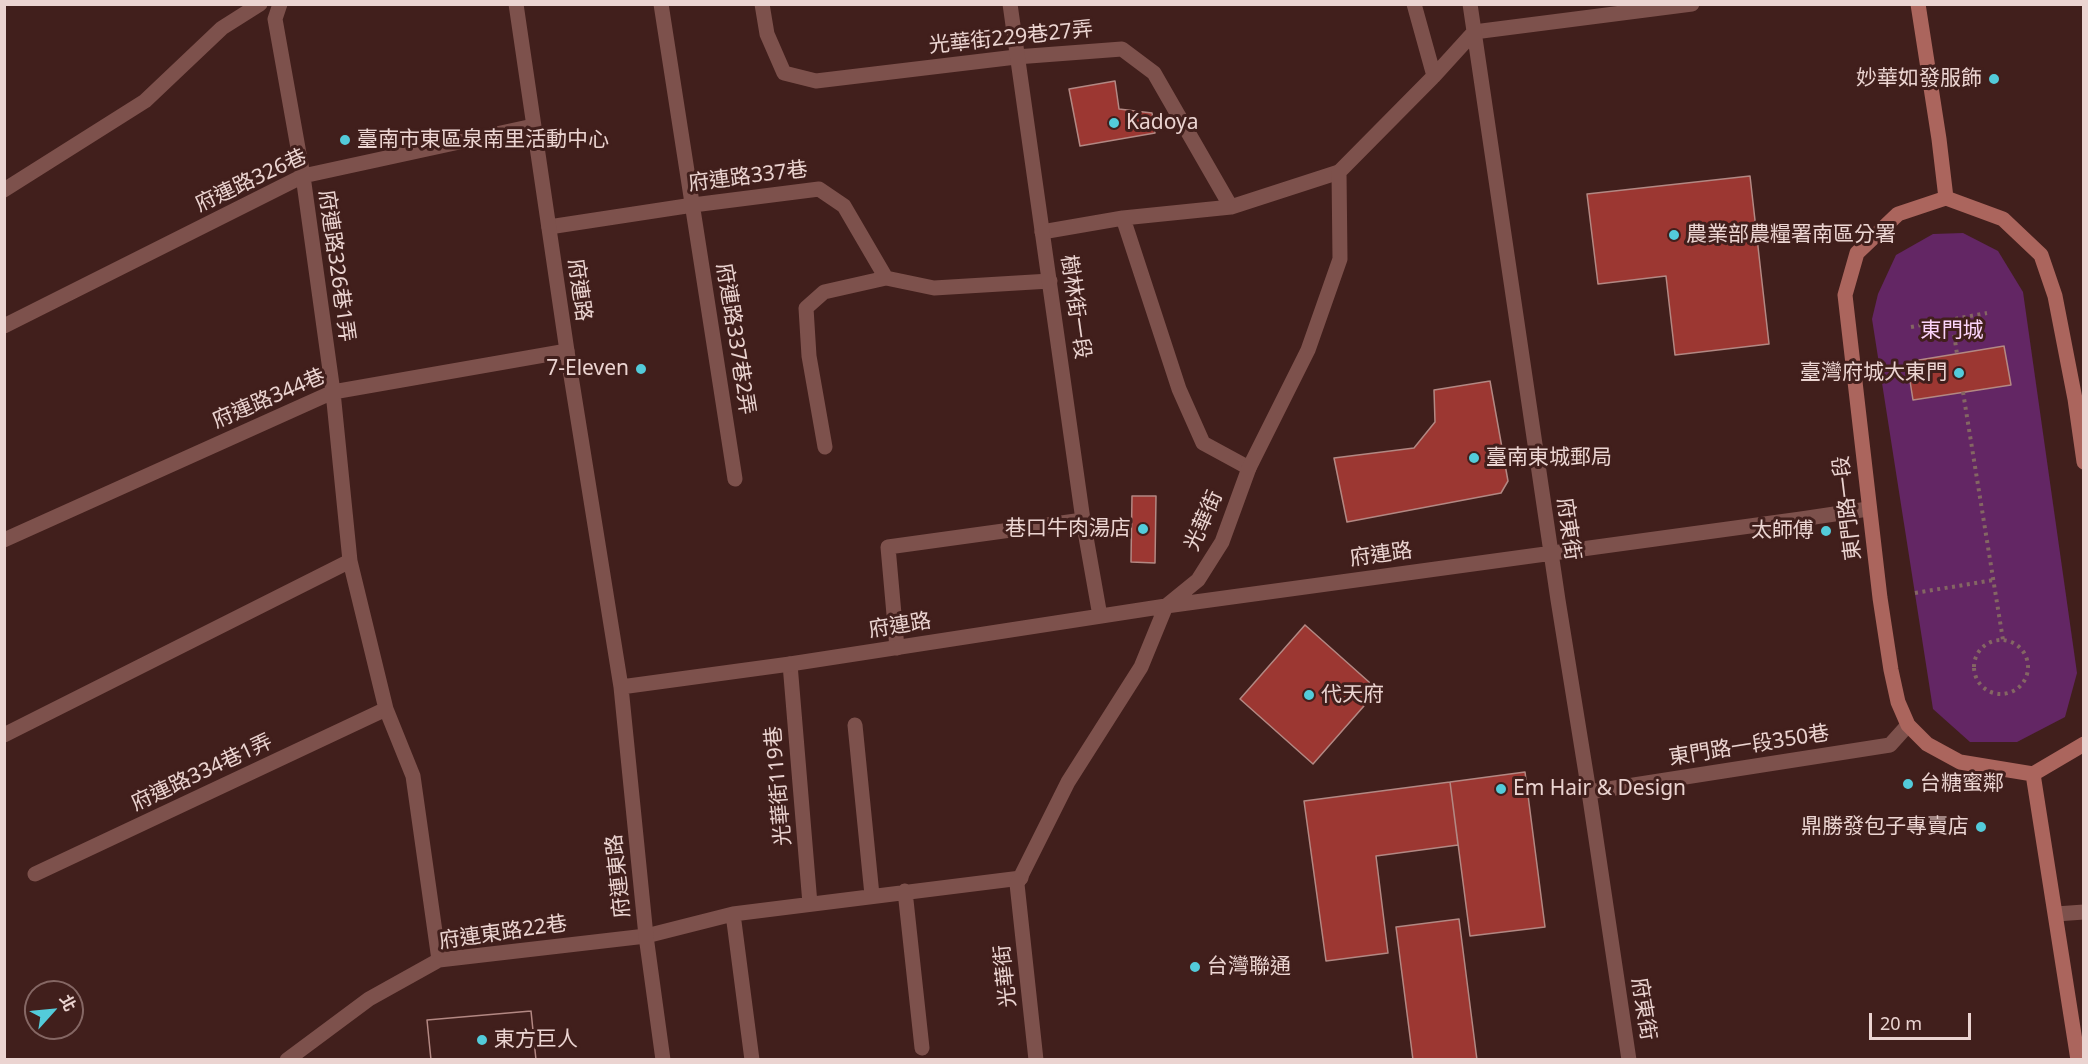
<!DOCTYPE html>
<html>
<head>
<meta charset="utf-8">
<style>
	body { margin:0 }
	#map { position:relative; width:2088px; height:1064px; overflow:hidden; background:#411f1c; font-family:"Noto Sans","Noto Sans TC",sans-serif }
	canvas { display:block }
	.frame { position:absolute; inset:0; border:6px solid #ebd4d1; pointer-events:none }
	.north { position:absolute; left:24px; top:980px; width:60px; height:60px; box-sizing:border-box; background:#411f1c; border:2px solid #856764; border-radius:50%; rotate:63deg; font-size:16px; font-weight:700; line-height:24px; text-align:center; color:#ebd4d1 }
	.north::after { content:''; display:block; margin:auto; width:21px; height:27px; background:#53cbda; clip-path:polygon(50% 0,100% 100%,50% 72%,0 100%) }
	.scale { position:absolute; left:1869px; top:1013px; width:102px; height:27px; box-sizing:border-box; border:3px solid #ebd4d1; border-top:0; padding-left:8px; font-size:18px; line-height:21px; white-space:nowrap; color:#ebd4d1; -webkit-text-stroke:4px #411f1c; paint-order:stroke }
</style>
</head>
<body>
<div id="map">
<canvas width="2088" height="1064"></canvas>
<div class="frame"></div>
<div class="north">北</div>
<div class="scale">20 m</div>
</div>
<script>
const c = document.querySelector('canvas').getContext('2d');
c.lineJoin = 'round';
function paint(path, color) { c.fillStyle = color; c.fill(path, 'evenodd'); }
const toPath = rows => new Path2D(rows.map(r => 'M' + r).join(''));
function strokePath(path, color, width, dash) { c.strokeStyle = color; c.lineWidth = width; c.lineCap = dash ? 'butt' : 'round'; c.setLineDash(dash || []); c.stroke(path); }
function drawText(font, color, halo, rows, align = 'center') {
  c.font = font + ' "Noto Sans","Noto Sans TC",sans-serif'; c.lineWidth = 6; c.setLineDash([]); c.textBaseline = 'middle'; c.strokeStyle = halo; c.fillStyle = color; for (const [text, x, y, turn = 0] of rows) {
    c.save(); c.translate(x, y); c.rotate((+turn || 0) * Math.PI / 180); c.textAlign = isNaN(turn) ? turn : align; if (halo) c.strokeText(text, 0, 0); c.fillText(text, 0, 0); c.restore();
  }
}
const green = toPath([
	[1963,233,1998,251,2023,292,2077,673,2065,717,2017,742,1970,742,1933,709,1872,319,1878,294,1896,255,1933,234]
]);
const building = toPath([
	[1115,81,1119,109,1152,113,1155,133,1080,146,1069,89,1115,81],
	[1750,176,1769,344,1675,355,1666,276,1598,284,1587,194,1750,176],
	[2004,346,2011,385,1913,400,1907,362,2004,346],
	[1490,381,1508,481,1501,493,1347,522,1334,458,1414,448,1435,422,1434,390,1490,381],
	[1132,496,1156,496,1155,563,1131,562,1132,496],
	[1305,625,1378,690,1313,764,1240,699,1305,625],
	[1525,772,1545,927,1470,936,1450,782,1525,772],
	[1450,782,1458,845,1376,856,1388,953,1326,961,1304,801,1450,782],
	[1459,919,1477,1060,1413,1060,1396,927,1459,919],
	[531,1011,536,1060,431,1060,427,1020,531,1011],
	[531,1011,536,1060,431,1060,427,1020,531,1011]
]);
const path = toPath([
	[1952,320,1957,354],
	[1911,327,1987,313],
	[1963,392,2003,640],
	[1915,593,1994,580],
	'1974 667a27 27 0 1 1 54 0a27 27 0 1 1-54 0Z'
]);
const service = toPath([
	[280,4,275,19,303,176,333,392,350,561,386,709,413,776,439,960],
	[661,4,735,479],
	[762,4,767,34,784,73,816,81,1016,57,1122,49,1154,73,1231,207],
	[1474,32,1692,4],
	[4,190,145,101,222,28,260,4],
	[1123,218,1179,389,1203,443,1249,468],
	[549,227,693,205,819,189,844,206,886,278,934,288,1050,281],
	[1042,232,1123,218,1231,207,1339,172],
	[4,326,303,176,533,126],
	[825,447,809,356,806,308,824,292,886,278],
	[4,540,333,392,567,351],
	[897,648,888,547,1083,520],
	[790,664,810,904],
	[855,725,872,895],
	[4,735,350,561],
	[1589,792,1890,745,1908,725],
	[35,874,386,709],
	[905,891,922,1048],
	[733,914,752,1060],
	[2056,914,2084,912],
	[287,1060,369,999,439,960,646,936,733,914,1021,878]
]);
const minor = toPath([
	[516,4,567,351,621,687,646,936,663,1060],
	[1010,4,1083,520,1100,616],
	[1414,4,1434,76],
	[1470,4,1558,600,1589,792,1629,1060],
	[621,687,790,664,1166,606,1801,519,1868,509],
	[1036,1060,1017,884,1068,782,1141,667,1166,606,1198,580,1222,542,1249,468,1308,350,1340,259,1339,172,1434,76,1474,32]
]);
const secondary = toPath([
	[1918,4,1939,139,1946,198],
	[2084,462,2075,399,2055,296,2041,255,2003,219,1946,198,1898,214,1857,253,1845,295,1880,598,1891,670,1898,702,1908,725,1927,744,1960,762,2033,774,2084,744],
	[2033,774,2078,1060]
]);
const markers = [
	[1994,79,6,"#53cbda"],
	[1114,123,6,"#53cbda"],
	[345,140,6,"#53cbda"],
	[1674,235,6,"#53cbda"],
	[641,369,6,"#53cbda"],
	[1959,373,6,"#53cbda"],
	[1474,458,6,"#53cbda"],
	[1143,529,6,"#53cbda"],
	[1826,531,6,"#53cbda"],
	[1309,695,6,"#53cbda"],
	[1908,784,6,"#53cbda"],
	[1501,789,6,"#53cbda"],
	[1981,827,6,"#53cbda"],
	[1195,967,6,"#53cbda"],
	[482,1040,6,"#53cbda"]
];
const streetNames = [
	["光華街229巷27弄",1011,38,-6],
	["府連路337巷",748,177,-7],
	["府連路326巷",251,181,-25],
	["府連路326巷1弄",336,266,82],
	["府連路",579,290,82],
	["樹林街一段",1075,307,82],
	["府連路337巷2弄",735,339,81],
	["府連路344巷",269,399,-23],
	["東門路一段",1848,508,-97],
	["光華街",1204,521,-66],
	["府東街",1568,529,82],
	["府連路",1381,555,-8],
	["府連路",900,626,-9],
	["東門路一段350巷",1749,746,-9],
	["府連路334巷1弄",202,773,-25],
	["光華街119巷",779,786,-95],
	["府連東路",619,876,-96],
	["府連東路22巷",503,933,-8],
	["光華街",1006,976,-96],
	["府東街",1643,1009,81]
];
const poiNames = [
	["妙華如發服飾",1982,79,"right"],
	["Kadoya",1126,123],
	["臺南市東區泉南里活動中心",357,140],
	["農業部農糧署南區分署",1686,235],
	["7-Eleven",629,369,"right"],
	["臺灣府城大東門",1947,373,"right"],
	["臺南東城郵局",1486,458],
	["巷口牛肉湯店",1131,529,"right"],
	["太師傅",1814,531,"right"],
	["代天府",1321,695],
	["台糖蜜鄰",1920,784],
	["Em Hair & Design",1513,789],
	["鼎勝發包子專賣店",1969,827,"right"],
	["台灣聯通",1207,967],
	["東方巨人",494,1040]
];
const parkNames = [
	["東門城",1952,331]
];
paint(green, '#632664');
paint(building, '#9c3732');
strokePath(building, '#b38883', 1.5);
strokePath(path, '#846663', 4, [3, 4.5]);
strokePath(service, '#7d514c', 15);
strokePath(minor, '#7d514c', 15);
strokePath(secondary, '#ab655d', 15);
for (const [x, y, r, color] of markers) { const dot = new Path2D(); dot.arc(x, y, r, 0, 2 * Math.PI); c.fillStyle = color; c.fill(dot); strokePath(dot, '#411f1c', 2); }
drawText('21px', '#ebd4d1', '#411f1c', streetNames);
drawText('21px', '#ebd4d1', '#411f1c', poiNames, 'left');
drawText('21px', '#fbd4fa', '#411f1c', parkNames);
</script>
</body>
</html>
